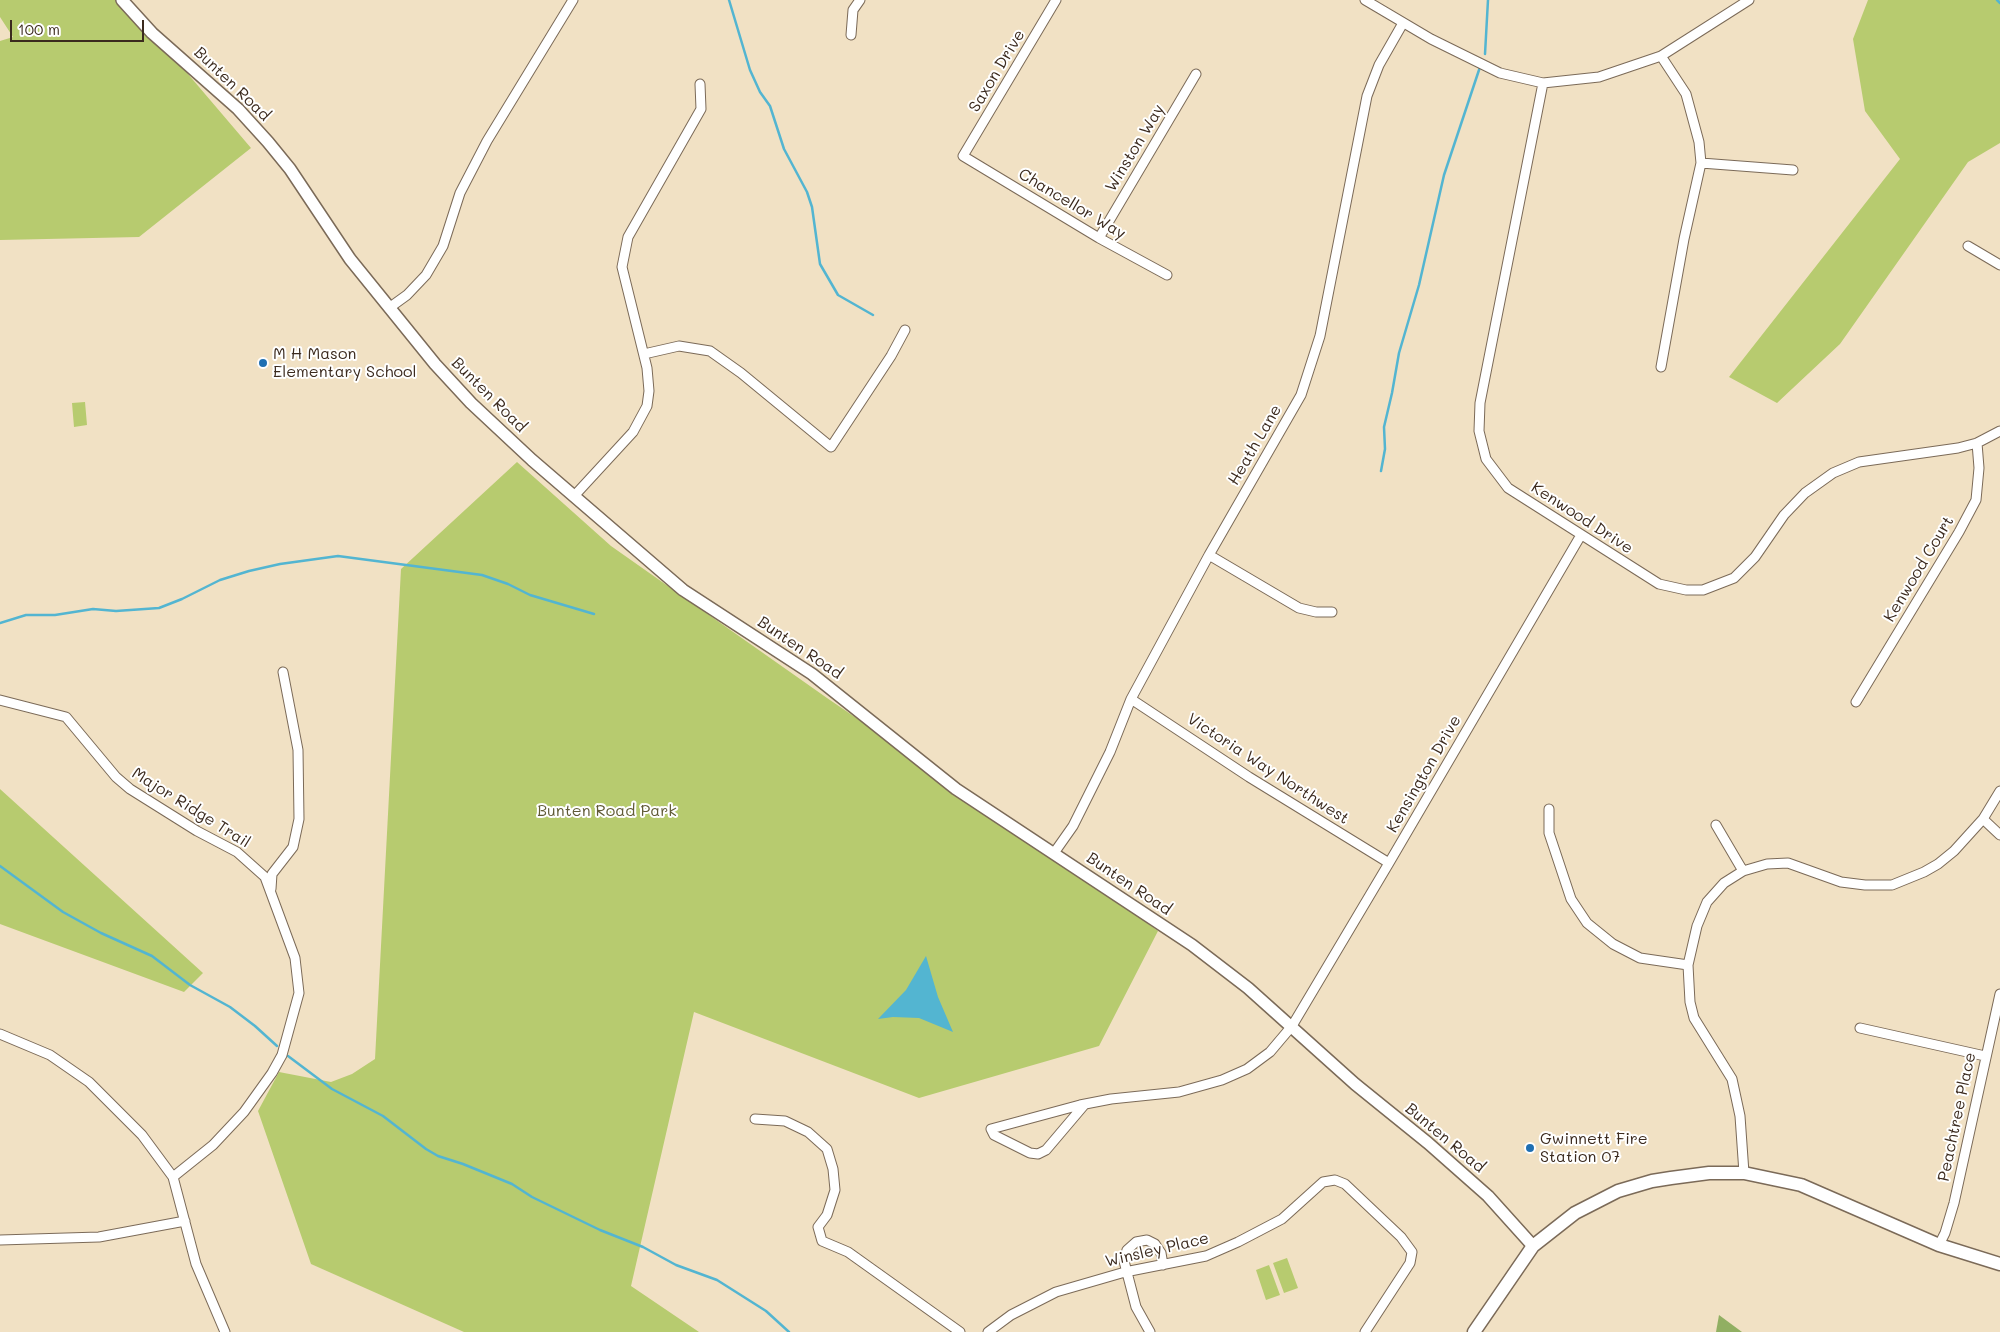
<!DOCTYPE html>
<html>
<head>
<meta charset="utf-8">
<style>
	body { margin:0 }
	#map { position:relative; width:2000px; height:1332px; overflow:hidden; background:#f1e1c4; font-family:Mali,sans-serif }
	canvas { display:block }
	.scale { position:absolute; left:10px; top:20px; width:134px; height:22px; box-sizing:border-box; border:2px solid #3b2a1e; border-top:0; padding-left:6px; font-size:15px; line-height:18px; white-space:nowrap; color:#3b2a1e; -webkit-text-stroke:4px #fff; paint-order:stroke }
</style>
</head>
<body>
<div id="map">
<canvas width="2000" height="1332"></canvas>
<div class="scale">100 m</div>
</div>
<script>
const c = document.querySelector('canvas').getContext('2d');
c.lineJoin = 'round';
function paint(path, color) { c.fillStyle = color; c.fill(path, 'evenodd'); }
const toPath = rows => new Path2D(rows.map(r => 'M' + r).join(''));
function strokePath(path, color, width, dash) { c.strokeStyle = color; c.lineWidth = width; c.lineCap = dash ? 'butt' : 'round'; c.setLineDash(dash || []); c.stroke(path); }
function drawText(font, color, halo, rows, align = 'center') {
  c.font = font + ' Mali,sans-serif'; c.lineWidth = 4; c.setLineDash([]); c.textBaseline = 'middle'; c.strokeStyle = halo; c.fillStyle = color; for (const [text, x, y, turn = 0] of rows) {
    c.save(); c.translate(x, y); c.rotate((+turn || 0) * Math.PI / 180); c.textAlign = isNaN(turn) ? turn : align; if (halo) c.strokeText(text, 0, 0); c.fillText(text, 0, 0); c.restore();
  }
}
const green = toPath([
	[0,0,128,0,136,13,251,148,139,237,0,240,0,41,13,37,0,17],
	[1868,0,2000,0,2000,143,1968,162,1840,344,1777,403,1729,377,1900,159,1865,111,1853,39],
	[85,402,87,425,74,427,72,403],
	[517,462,611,546,827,698,1003,818,1158,931,1099,1046,919,1098,694,1012,631,1286,699,1332,464,1332,311,1264,258,1111,279,1072,331,1082,352,1074,375,1059,401,569],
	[0,789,203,973,184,992,0,924],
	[1287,1258,1298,1288,1284,1293,1273,1263],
	[1269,1265,1280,1295,1266,1300,1256,1270]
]);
const forest = toPath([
	[1719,1315,1742,1332,1716,1332]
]);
const water = toPath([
	[926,956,938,997,953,1032,919,1018,893,1017,878,1019,906,990]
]);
const stream = toPath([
	[729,0,750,70,760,92,770,106,784,149,807,192,812,207,820,264,838,295,873,315],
	[1997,0,2000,3],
	[1485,54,1488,0],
	[1381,471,1385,449,1384,427,1392,393,1399,353,1419,285,1444,175,1480,67],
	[0,623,26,615,55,615,93,609,116,611,159,608,182,599,220,580,249,571,280,564,338,556,482,575,508,584,530,595,594,614],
	[0,866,63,912,101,933,152,956,190,985,230,1007,255,1026,277,1046],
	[288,1056,332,1089,383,1116,426,1149,438,1156,463,1164,512,1184,532,1197,600,1230,643,1247,676,1265,717,1280,766,1311,789,1332]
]);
const minor = toPath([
	[1056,0,963,156,1099,238,1167,275],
	[1365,0,1431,39,1500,73,1543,83,1599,77,1661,56,1749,0],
	[851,35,853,10,860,0],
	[1661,56,1686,94,1699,142,1701,163,1684,239,1661,367],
	[1543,83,1480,403,1479,431,1486,459,1508,488,1659,584,1686,590,1703,590,1734,578,1755,557,1784,515,1805,493,1833,473,1859,462,1958,448,1977,443,2000,431],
	[1701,163,1793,170],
	[1099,238,1196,74],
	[1968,246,2000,265],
	[389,308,407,295,426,275,443,246,460,193,487,141,573,0],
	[644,354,679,346,710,351,741,373,831,447,891,356,905,330],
	[575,495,633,432,647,406,649,391,647,368,622,267,628,237,701,109,700,84],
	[1209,555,1299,608,1316,612,1332,612],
	[1131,699,1249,777,1389,863],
	[0,700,66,717,116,777,130,789,197,831,237,852,265,877,295,958,299,993,282,1055,272,1073,244,1112,213,1145,173,1177],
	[1856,702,1959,532,1976,500,1979,468,1977,443],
	[1549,809,1549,833,1571,899,1587,923,1613,944,1640,958,1688,965],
	[1983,819,2000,835],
	[1716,825,1743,871],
	[1054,853,1073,826,1110,752,1131,699,1209,555,1301,395,1320,336,1367,96,1379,65,1403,23],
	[271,889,272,874,293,847,299,819,298,750,283,672],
	[1860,1028,1985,1056],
	[0,1034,50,1055,89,1082,142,1135,173,1177,196,1264,225,1332],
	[1085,1104,1046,1150,1038,1154,1030,1153,994,1135,991,1129,1080,1105,1111,1099,1179,1092,1222,1080,1247,1069,1270,1052,1292,1026,1389,863,1581,535],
	[755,1119,785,1121,808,1132,827,1149,833,1169,835,1190,827,1215,818,1227,822,1241,848,1252,960,1332],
	[1744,1173,1740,1116,1732,1079,1694,1018,1690,1002,1688,965,1697,926,1707,902,1724,883,1743,871,1767,864,1788,863,1841,882,1865,885,1892,885,1924,872,1938,864,1954,851,1983,819,2000,791],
	[0,1240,99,1237,185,1221],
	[1939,1245,1945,1233,1954,1203,2000,994],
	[988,1332,1011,1315,1056,1292,1125,1272,1206,1256,1238,1242,1282,1219,1323,1182,1335,1180,1345,1184,1401,1237,1412,1252,1410,1263,1365,1332],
	[1150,1332,1136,1307,1124,1261,1127,1250,1136,1242,1147,1240,1155,1244,1161,1253,1163,1265]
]);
const tertiary = toPath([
	[122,0,152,33,238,109,268,142,290,169,350,259,435,364,471,403,532,460,683,590,812,674,956,789,1192,945,1248,988,1355,1084,1428,1143,1488,1196,1533,1246]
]);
const secondary = toPath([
	[1474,1332,1533,1246,1575,1213,1618,1191,1652,1181,1671,1178,1709,1173,1744,1173,1801,1185,1939,1245,2000,1264]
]);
const markers = [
	[263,363,5,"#1f6fb2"],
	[1530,1148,5,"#1f6fb2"]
];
const streetNames = [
	["Saxon Drive",997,71,-59],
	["Bunten Road",232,84,44],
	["Winston Way",1135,148,-59],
	["Chancellor Way",1072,204,31],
	["Bunten Road",489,395,45],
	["Heath Lane",1255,445,-60],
	["Kenwood Drive",1582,518,33],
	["Kenwood Court",1919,569,-59],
	["Bunten Road",800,648,34],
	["Victoria Way Northwest",1268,769,33],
	["Kensington Drive",1424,774,-60],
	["Major Ridge Trail",191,808,32],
	["Bunten Road",1129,884,34],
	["Peachtree Place",1957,1117,-78],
	["Bunten Road",1445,1138,40],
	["Winsley Place",1157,1250,-13]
];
const poiNames = [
	["M H Mason",273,354],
	["Elementary School",273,372],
	["Gwinnett Fire",1540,1139],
	["Station 07",1540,1157]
];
const parkNames = [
	["Bunten Road Park",607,811]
];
paint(green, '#b7cb6f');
paint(forest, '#91af62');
paint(water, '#53b5d1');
strokePath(stream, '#53b5d1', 2.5);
strokePath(minor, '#7b6a58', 11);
strokePath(tertiary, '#7b6a58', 14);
strokePath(secondary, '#7b6a58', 15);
strokePath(minor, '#fff', 9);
strokePath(tertiary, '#fff', 11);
strokePath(secondary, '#fff', 12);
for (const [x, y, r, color] of markers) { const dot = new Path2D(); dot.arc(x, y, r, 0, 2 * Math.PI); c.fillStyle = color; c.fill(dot); strokePath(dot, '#fff', 2); }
drawText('16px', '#3b2a1e', '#fff', streetNames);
drawText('16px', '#3b2a1e', '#fff', poiNames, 'left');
drawText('16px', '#605a36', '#fff', parkNames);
</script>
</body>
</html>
